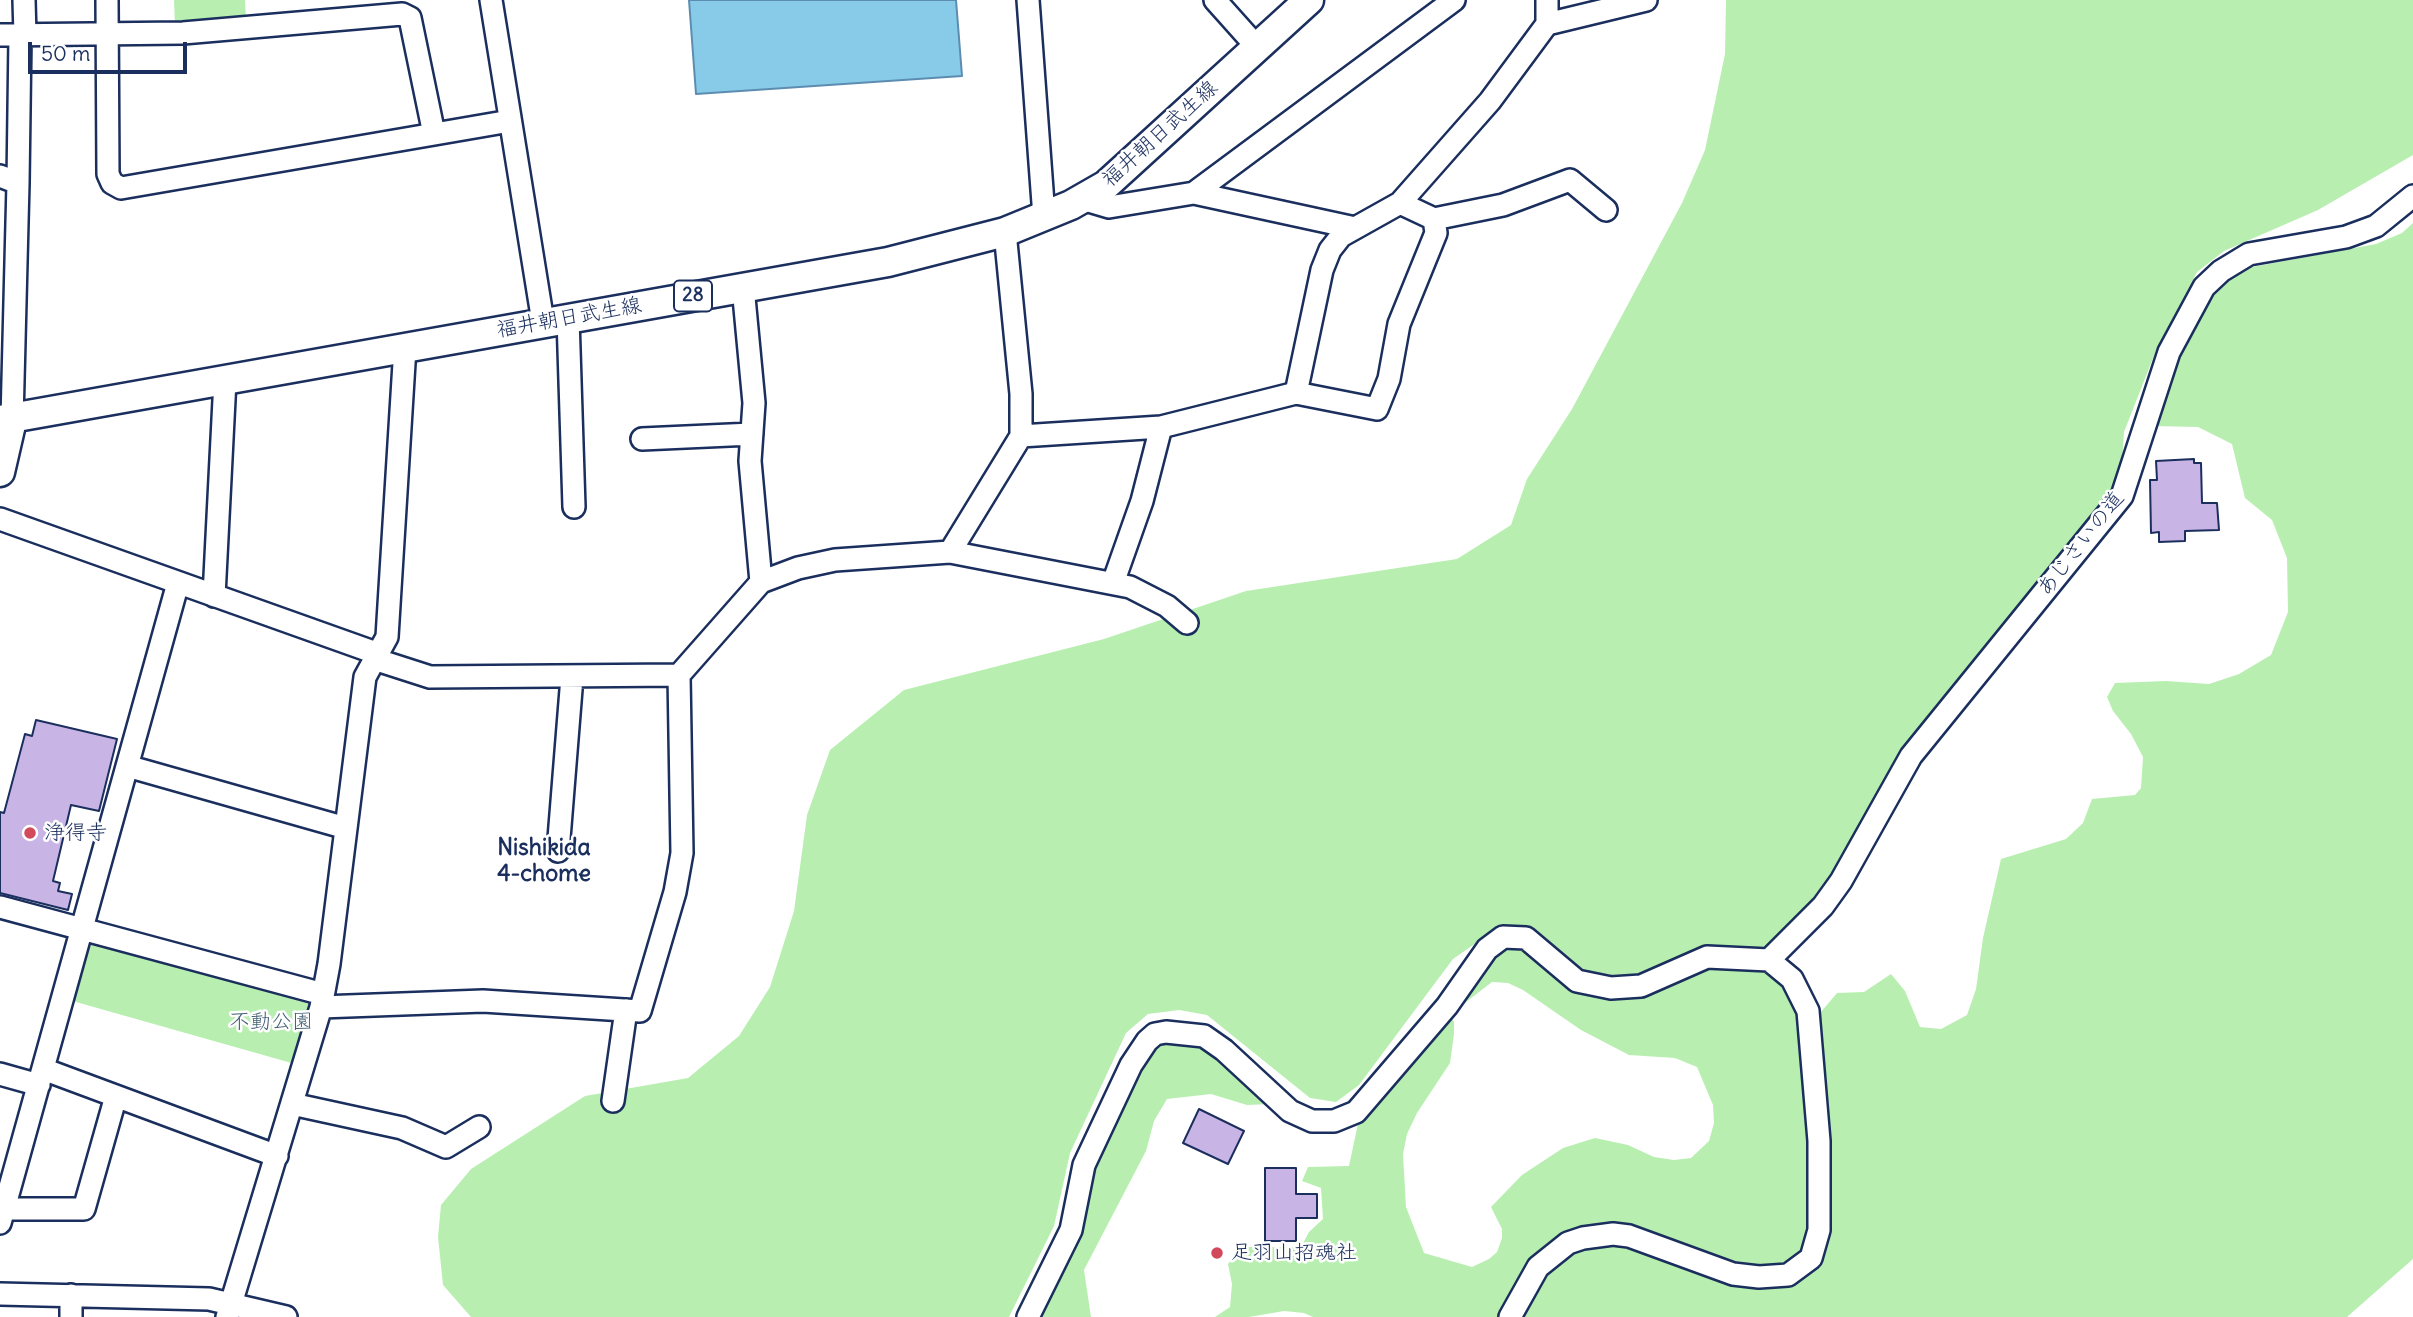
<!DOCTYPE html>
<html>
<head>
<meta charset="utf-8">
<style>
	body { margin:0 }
	#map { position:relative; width:2413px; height:1317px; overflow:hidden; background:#fff; font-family:Delius,sans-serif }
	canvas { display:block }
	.scale { position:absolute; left:28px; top:42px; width:159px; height:32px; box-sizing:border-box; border:4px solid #1b2f5e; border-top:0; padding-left:9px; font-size:21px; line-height:24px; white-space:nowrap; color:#1b2f5e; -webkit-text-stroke:5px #fff; paint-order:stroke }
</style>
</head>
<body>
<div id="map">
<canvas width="2413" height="1317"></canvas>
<div class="scale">50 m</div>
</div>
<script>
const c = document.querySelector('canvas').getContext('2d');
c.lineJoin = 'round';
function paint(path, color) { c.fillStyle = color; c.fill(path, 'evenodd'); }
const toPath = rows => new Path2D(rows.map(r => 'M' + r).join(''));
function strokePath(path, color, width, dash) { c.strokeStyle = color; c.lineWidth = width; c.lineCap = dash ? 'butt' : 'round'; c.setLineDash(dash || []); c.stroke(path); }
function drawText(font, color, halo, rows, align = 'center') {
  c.font = font + ' Delius,"Klee One",sans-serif'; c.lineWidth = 5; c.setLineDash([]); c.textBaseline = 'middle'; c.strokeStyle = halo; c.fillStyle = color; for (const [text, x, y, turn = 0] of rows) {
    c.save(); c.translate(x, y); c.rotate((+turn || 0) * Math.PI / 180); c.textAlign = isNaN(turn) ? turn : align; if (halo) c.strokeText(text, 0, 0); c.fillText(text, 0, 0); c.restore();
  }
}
const green = toPath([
	[174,0,245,0,246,19,175,25],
	[1726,0,2413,0,2413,155,2318,210,2224,251,2197,272,2157,348,2124,432,2121,477,2111,500,1901,750,1833,880,1768,953,1643,980,1619,981,1572,971,1541,942,1489,934,1453,959,1359,1085,1336,1102,1310,1098,1207,1015,1179,1010,1148,1014,1126,1033,1070,1153,1054,1226,1009,1317,471,1317,443,1285,438,1237,441,1205,471,1169,585,1096,688,1078,739,1036,770,987,794,911,807,815,830,750,904,690,1104,639,1246,591,1457,559,1511,525,1527,479,1572,409,1682,203,1705,150,1725,54],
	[2413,223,2413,1259,2347,1317,1519,1317,1544,1272,1572,1249,1613,1239,1679,1259,1803,1273,1824,1142,1820,1013,1837,993,1864,992,1891,974,1905,991,1920,1027,1941,1029,1967,1015,1976,989,1983,938,2001,859,2066,839,2083,823,2092,799,2135,795,2141,788,2143,757,2131,734,2113,711,2107,697,2115,683,2166,681,2209,684,2239,674,2271,655,2288,612,2287,558,2272,520,2245,498,2232,444,2198,427,2153,426,2176,357,2212,294,2228,279,2247,268,2376,244,2402,233],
	[88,937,315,998,295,1064,69,1000],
	[1521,944,1575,991,1606,998,1646,993,1710,964,1766,966,1799,1002,1811,1087,1809,1231,1804,1254,1781,1268,1735,1268,1617,1225,1532,1263,1499,1317,1313,1317,1304,1313,1284,1311,1249,1317,1215,1317,1230,1307,1232,1284,1228,1264,1240,1247,1301,1247,1309,1232,1323,1219,1321,1188,1302,1181,1308,1167,1349,1166,1359,1119,1449,1014,1454,1022,1454,1034,1450,1063,1417,1113,1407,1134,1403,1154,1406,1207,1424,1253,1472,1267,1489,1259,1497,1252,1502,1238,1502,1229,1491,1207,1522,1175,1563,1148,1595,1138,1628,1145,1654,1157,1674,1160,1691,1158,1709,1141,1714,1123,1713,1105,1697,1067,1675,1058,1629,1055,1581,1030,1523,990,1508,983,1492,982,1457,1009,1503,945],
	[1167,1039,1202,1044,1271,1104,1247,1105,1211,1094,1167,1099,1154,1121,1146,1151,1084,1270,1091,1317,1039,1317,1080,1235,1090,1196,1092,1166,1151,1044]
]);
const water = toPath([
	[689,0,956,0,962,76,696,94,689,0]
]);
const building = toPath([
	[2194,459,2194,463,2201,463,2202,503,2217,503,2219,530,2185,531,2185,541,2159,542,2159,532,2151,533,2150,480,2157,480,2156,461,2194,459],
	[36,720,117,739,99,811,71,805,53,881,60,883,58,891,72,894,68,910,0,893,0,812,4,813,25,734,32,736,36,720],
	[1199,1109,1244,1131,1228,1164,1183,1143,1199,1109],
	[1265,1168,1296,1168,1296,1194,1317,1194,1317,1218,1296,1218,1296,1241,1265,1241,1265,1168]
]);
const minor = toPath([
	[24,0,25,36],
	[107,0,108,174,112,183,121,188,510,121],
	[491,0,543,322],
	[1028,0,1044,217],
	[1215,0,1257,47],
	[1547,24,1646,0],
	[0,35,183,33,402,14,410,18,434,134],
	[0,176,18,183,12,420],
	[18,183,20,36],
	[1194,193,1355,228],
	[1082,199,1109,207,1194,193,1454,0],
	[1434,219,1503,205,1570,180,1606,210],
	[743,287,754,403,750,461,761,582],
	[568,318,574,507],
	[1296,393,1377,409,1389,379,1399,324,1436,233,1434,219,1400,203],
	[1021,436,1161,427,1296,393,1322,270,1330,250,1341,236,1400,203,1490,101,1547,24,1547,0],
	[642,439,752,434],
	[0,519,376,653],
	[950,552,1021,436,1021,394,1005,232],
	[1113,583,1142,501,1161,427],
	[214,596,225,380],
	[374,659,430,677,679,675],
	[127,766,346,828],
	[558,851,572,677],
	[0,907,323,994],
	[1769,960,1823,906,1841,881,1911,756,2122,496,2169,352,2204,287,2221,271,2249,254,2346,237,2376,226,2413,196],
	[321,1007,483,1001,640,1011,675,892,682,853,679,675,761,582,798,568,835,560,950,552,1130,587,1167,606,1187,623],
	[43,1069,277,1156],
	[0,1074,39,1085],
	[613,1101,626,1010],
	[292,1104,402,1128,446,1147,479,1127],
	[4,1209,84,1209,116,1096],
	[0,1223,178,583],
	[0,1294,209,1299,286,1317],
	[71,1317,71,1295],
	[227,1317,321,1007,329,964,365,677,387,637,405,347],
	[1028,1317,1071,1230,1084,1165,1131,1065,1147,1041,1155,1034,1166,1032,1204,1036,1224,1050,1290,1111,1312,1121,1334,1121,1356,1112,1447,1006,1487,949,1503,937,1526,938,1577,981,1611,988,1641,986,1707,957,1769,960,1792,979,1808,1011,1819,1141,1819,1230,1811,1258,1788,1275,1759,1277,1733,1274,1629,1236,1613,1234,1583,1238,1568,1243,1538,1267,1510,1317]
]);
const major = toPath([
	[0,420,888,262,1005,232,1071,205,1106,185,1309,0],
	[0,472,12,420]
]);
const markers = [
	[30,833,7,"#d1495b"],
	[1217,1253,7,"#d1495b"]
];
const shields = [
	[693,296,38]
];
const shieldNames = [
	["28",693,296]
];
const streetNames = [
	["福井朝日武生線",1160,134,-42],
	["福井朝日武生線",569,318,-10],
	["あじさいの道",2081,544,-52]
];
const poiNames = [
	["浄得寺",44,833],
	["足羽山招魂社",1231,1253]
];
const parkNames = [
	["不動公園",271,1022]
];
const neighbourhoodNames = [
	["Nishikida",544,848],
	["4-chome",544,874]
];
paint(green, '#b8efb1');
paint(water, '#88cbe9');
strokePath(water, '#5c8db1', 2);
paint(building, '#c9b5e5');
strokePath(building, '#1b2f5e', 2);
strokePath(minor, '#1b2f5e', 26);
strokePath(major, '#1b2f5e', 33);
strokePath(minor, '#fff', 21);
strokePath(major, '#fff', 28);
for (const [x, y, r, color] of markers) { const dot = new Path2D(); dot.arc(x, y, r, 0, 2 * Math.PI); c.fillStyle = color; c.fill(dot); strokePath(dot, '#fff', 2.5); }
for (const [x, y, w] of shields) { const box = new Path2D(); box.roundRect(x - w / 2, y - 15.5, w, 31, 5); c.fillStyle = '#fff'; c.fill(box); strokePath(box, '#1b2f5e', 2); }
drawText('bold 19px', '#1b2f5e', null, shieldNames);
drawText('21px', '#1b2f5e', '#fff', streetNames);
drawText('21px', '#1b2f5e', '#fff', poiNames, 'left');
drawText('21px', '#425f73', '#fff', parkNames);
drawText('bold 23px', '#1b2f5e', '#fff', neighbourhoodNames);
</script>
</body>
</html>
